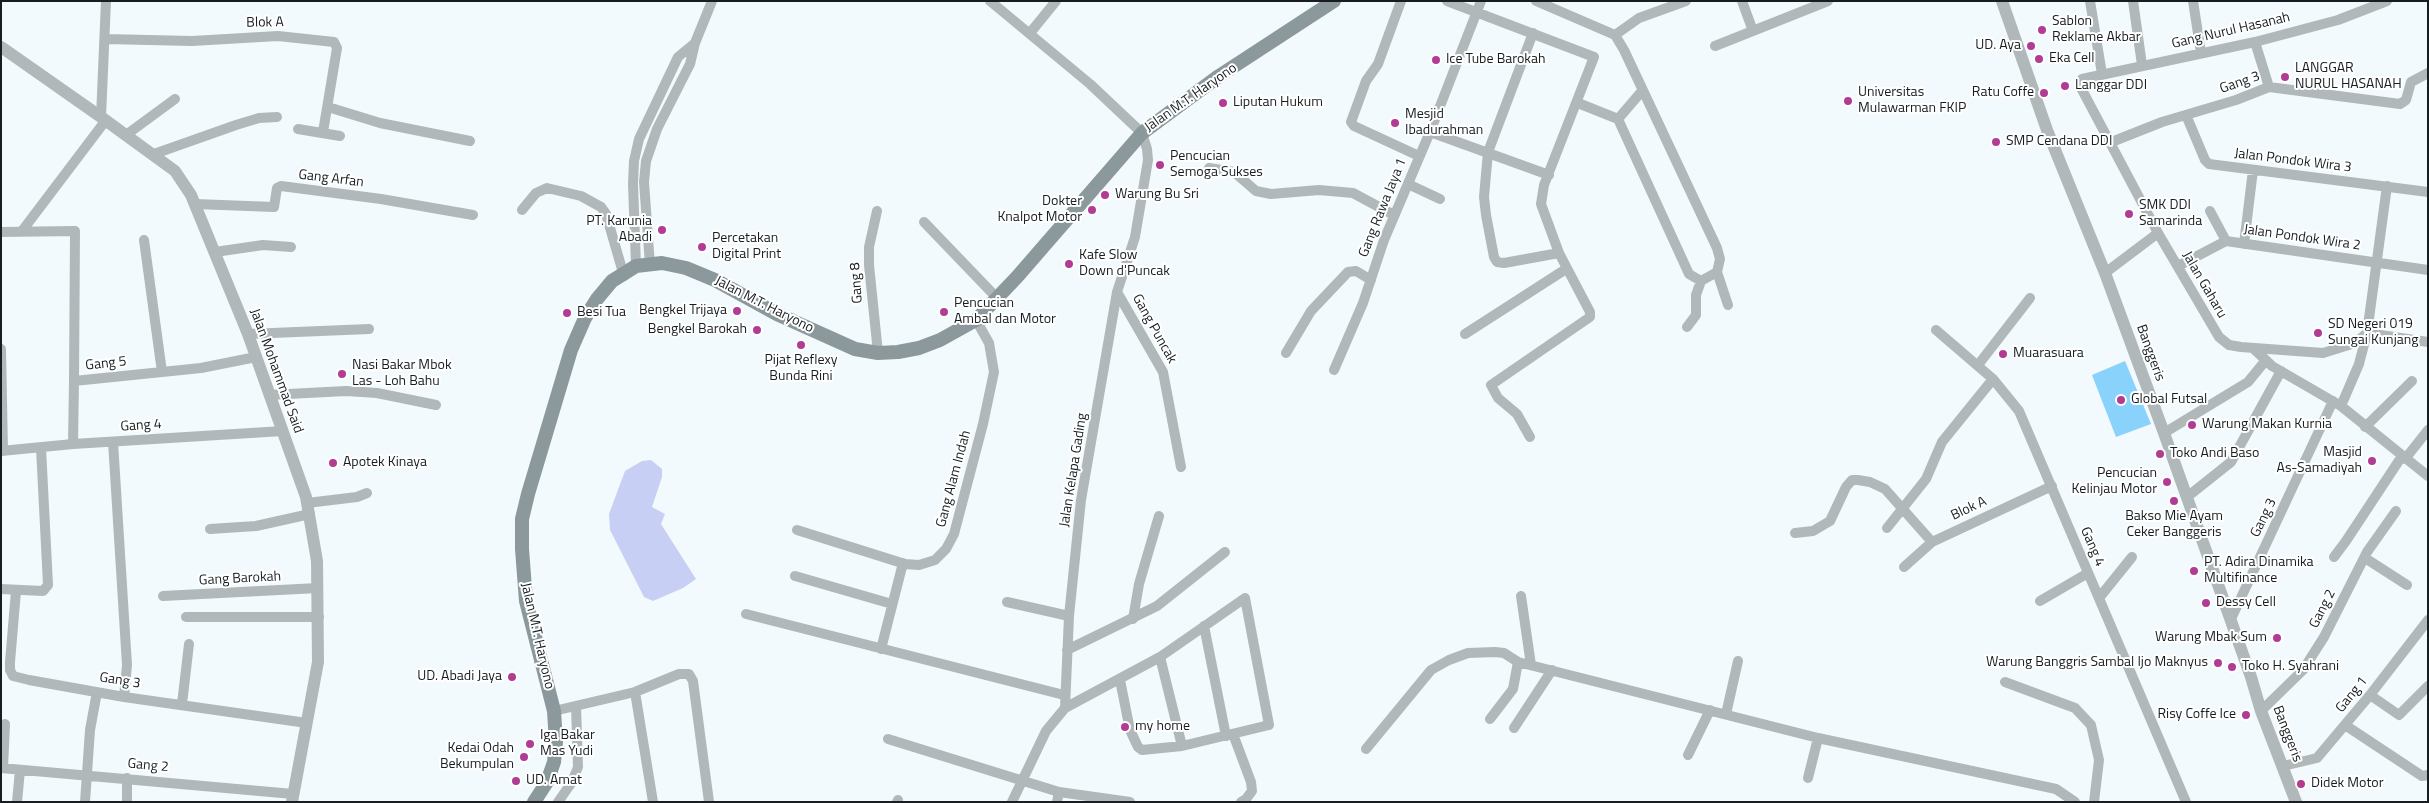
<!DOCTYPE html>
<html>
<head>
<meta charset="utf-8">
<style>
	body { margin:0 }
	#map { position:relative; width:2429px; height:803px; overflow:hidden; background:#f3fafe; font-family:"Titillium Web",sans-serif }
	canvas { display:block }
	.frame { position:absolute; inset:0; border:2px solid #171d20; pointer-events:none }
</style>
</head>
<body>
<div id="map">
<canvas width="2429" height="803"></canvas>
<div class="frame"></div>
</div>
<script>
const c = document.querySelector('canvas').getContext('2d');
c.lineJoin = 'round';
function paint(path, color) { c.fillStyle = color; c.fill(path, 'evenodd'); }
const toPath = rows => new Path2D(rows.map(r => 'M' + r).join(''));
function strokePath(path, color, width, dash) { c.strokeStyle = color; c.lineWidth = width; c.lineCap = dash ? 'butt' : 'round'; c.setLineDash(dash || []); c.stroke(path); }
function drawText(font, color, halo, rows, align = 'center') {
  c.font = font + ' "Titillium Web",sans-serif'; c.lineWidth = 4; c.setLineDash([]); c.textBaseline = 'middle'; c.strokeStyle = halo; c.fillStyle = color; for (const [text, x, y, turn = 0] of rows) {
    c.save(); c.translate(x, y); c.rotate((+turn || 0) * Math.PI / 180); c.textAlign = isNaN(turn) ? turn : align; if (halo) c.strokeText(text, 0, 0); c.fillText(text, 0, 0); c.restore();
  }
}
const green = toPath([
	[2125,361,2151,424,2116,437,2092,375]
]);
const water = toPath([
	[651,460,662,469,662,477,652,507,665,514,661,524,696,579,683,588,653,601,644,597,610,530,609,514,625,471,642,461]
]);
const minor = toPath([
	[990,1,1090,84,1142,133,1147,149,1148,160,1135,237,1117,292,1081,500,1069,616,1065,708,1046,731,1012,802],
	[1401,1,1378,64,1366,81,1351,122,1354,126,1419,156],
	[1447,1,1594,57,1544,185,1541,204,1559,253,1590,312,1590,317,1491,385,1498,398,1517,414,1530,437],
	[1536,1,1615,35,1624,50,1717,248,1720,259,1717,272,1701,281,1689,274,1618,119,1578,103],
	[1742,1,1753,31],
	[2090,1,2102,74],
	[2133,1,2142,65],
	[2193,1,2201,53],
	[1030,33,1056,1],
	[1533,33,1488,152,1484,197,1486,215,1494,257,1497,262,1504,263,1559,253],
	[1615,35,1639,18,1686,1],
	[105,39,192,41,278,36,334,42,337,48,323,132],
	[2255,42,2269,87],
	[1715,46,1828,1],
	[328,107,380,123,470,141],
	[2186,115,2205,160,2209,164,2428,192],
	[101,117,106,1],
	[1618,119,1642,91],
	[298,129,340,136],
	[1430,132,1549,175],
	[126,135,175,99],
	[2109,143,2162,122,2236,100,2269,87,2400,104,2406,100,2411,82,2428,73],
	[154,154,236,125,259,118,277,117],
	[1209,168,1234,172,1256,191,1271,194,1319,190,1353,193,1394,215],
	[1408,184,1440,199],
	[195,204,274,207,277,188,281,186,381,199,473,215],
	[522,210,536,193,547,188,581,196,601,207,606,214,624,276],
	[877,211,869,247,869,265,878,353],
	[2210,211,2226,241],
	[924,222,997,298],
	[22,231,106,120],
	[1,232,75,231,74,381,201,368,256,357],
	[144,240,162,372],
	[2244,244,2253,170],
	[215,252,263,245,291,247],
	[650,265,644,182,646,161,657,129,690,64,695,43,712,1],
	[636,266,633,184,634,161,639,139,678,57,695,43],
	[2178,266,2226,241,2428,270],
	[1717,272,1728,305],
	[2105,273,2158,233],
	[1117,292,1163,372,1181,467],
	[1687,327,1696,315,1696,295,1701,281],
	[1936,330,1993,379,2019,411,2186,802],
	[2367,333,2355,343,2323,353,2241,347,2229,345,2219,337,2158,233,2080,86,2082,79,2255,42,2338,20,2387,1],
	[2367,333,2428,342],
	[248,334,369,329],
	[1465,334,1566,269],
	[1,349,3,451],
	[2254,349,2272,366,2341,406,2428,476],
	[1286,353,1311,311,1348,272,1356,271,1371,280],
	[1978,365,2030,298],
	[1334,370,1363,303,1384,240,1430,132,1481,1],
	[269,395,346,391,377,393,436,405],
	[2341,406,2359,364,2367,333,2387,186],
	[2365,427,2412,381],
	[2164,433,2248,382,2266,360],
	[113,442,127,665,124,697],
	[73,444,74,381],
	[1,451,73,444,283,431],
	[2405,459,2428,430],
	[2187,497,2231,462,2281,371],
	[307,503,357,497,367,493],
	[1887,528,1926,479,1942,442,1993,379],
	[210,529,256,526,310,514],
	[797,530,905,564,919,565,935,560,946,549,954,534,983,424,994,372,989,343,976,320],
	[1795,533,1813,531,1830,521,1846,487,1852,480,1858,480,1870,482,1885,489,1932,542],
	[2334,557,2346,541,2402,456],
	[2365,558,2407,585],
	[1904,567,1932,542,2052,486],
	[795,576,892,604],
	[1,589,43,591,48,585,41,448],
	[16,591,10,662,10,670,13,676,29,680,124,697,307,723],
	[163,596,318,588],
	[1521,596,1531,665],
	[2099,598,2132,557],
	[2040,601,2088,573],
	[1007,602,1069,616],
	[746,614,1064,695],
	[186,617,319,617],
	[1133,619,1139,584,1159,516],
	[2231,619,2333,401],
	[1204,626,1226,736],
	[881,649,903,563],
	[1067,650,1157,606,1225,552],
	[1160,657,1182,746],
	[2005,682,2075,708,2091,725,2099,760,2094,802],
	[635,692,679,674,689,674,693,681,709,802],
	[2370,695,2399,715,2428,686],
	[182,704,189,644],
	[1065,708,1160,657,1245,598,1269,725,1182,746,1142,750,1138,747,1130,730,1120,680],
	[554,711,635,692,653,802],
	[2261,711,2303,670,2324,637,2367,552,2396,511],
	[1726,714,1738,661],
	[1490,719,1513,689,1518,662],
	[2345,725,2422,776,2428,775],
	[1514,728,1552,670],
	[1233,734,1251,782,1252,791,1246,799,1241,802],
	[888,739,1059,792,1057,802],
	[1366,749,1431,670,1449,660,1468,653,1495,652,1504,653,1518,662,1818,738,2056,789,2075,802],
	[1688,755,1710,710],
	[2283,766,2317,758,2370,695,2428,620],
	[1,768,293,794],
	[3,768,5,724],
	[1808,778,1818,738],
	[1059,792,1130,802],
	[17,802,20,770],
	[85,802,90,730,97,692],
	[127,802,127,778],
	[558,802,572,782,578,767,576,706],
	[897,802,898,800]
]);
const tertiary = toPath([
	[2002,1,2047,130,2105,273,2164,433,2251,677,2261,711,2296,802],
	[1,47,101,117,175,171,191,195,248,334,306,497,317,561,318,662,292,802]
]);
const secondary = toPath([
	[534,802,547,782,554,762,556,742,554,711,526,601,522,549,522,519,528,494,571,350,585,318,597,299,612,281,636,266,662,263,686,268,715,280,777,314,855,349,878,353,898,352,919,348,940,340,976,320,1017,277,1142,133,1219,76,1334,1]
]);
const markers = [
	[2042,30,5,"#b23c93"],
	[2031,46,5,"#b23c93"],
	[2039,59,5,"#b23c93"],
	[1436,60,5,"#b23c93"],
	[2285,77,5,"#b23c93"],
	[2065,86,5,"#b23c93"],
	[2044,93,5,"#b23c93"],
	[1848,101,5,"#b23c93"],
	[1223,103,5,"#b23c93"],
	[1395,123,5,"#b23c93"],
	[1996,142,5,"#b23c93"],
	[1160,165,5,"#b23c93"],
	[1105,195,5,"#b23c93"],
	[1092,210,5,"#b23c93"],
	[2129,214,5,"#b23c93"],
	[662,230,5,"#b23c93"],
	[702,247,5,"#b23c93"],
	[1069,264,5,"#b23c93"],
	[737,311,5,"#b23c93"],
	[944,312,5,"#b23c93"],
	[567,313,5,"#b23c93"],
	[757,330,5,"#b23c93"],
	[2318,333,5,"#b23c93"],
	[801,345,5,"#b23c93"],
	[2003,354,5,"#b23c93"],
	[342,374,5,"#b23c93"],
	[2121,400,5,"#b23c93"],
	[2192,425,5,"#b23c93"],
	[2160,454,5,"#b23c93"],
	[2372,461,5,"#b23c93"],
	[333,463,5,"#b23c93"],
	[2167,482,5,"#b23c93"],
	[2174,501,5,"#b23c93"],
	[2194,571,5,"#b23c93"],
	[2206,603,5,"#b23c93"],
	[2277,638,5,"#b23c93"],
	[2218,663,5,"#b23c93"],
	[2232,667,5,"#b23c93"],
	[512,677,5,"#b23c93"],
	[2246,715,5,"#b23c93"],
	[1125,727,5,"#b23c93"],
	[530,744,5,"#b23c93"],
	[524,757,5,"#b23c93"],
	[516,781,5,"#b23c93"],
	[2301,784,5,"#b23c93"]
];
const poiNames = [
	["Sablon",2052,22],
	["Reklame Akbar",2052,38],
	["UD. Aya",2021,46,"right"],
	["Eka Cell",2049,59],
	["Ice Tube Barokah",1446,60],
	["LANGGAR",2295,69],
	["NURUL HASANAH",2295,85],
	["Langgar DDI",2075,86],
	["Universitas",1858,93],
	["Mulawarman FKIP",1858,109],
	["Ratu Coffe",2034,93,"right"],
	["Liputan Hukum",1233,103],
	["Mesjid",1405,115],
	["Ibadurahman",1405,131],
	["SMP Cendana DDI",2006,142],
	["Pencucian",1170,157],
	["Semoga Sukses",1170,173],
	["Warung Bu Sri",1115,195],
	["Dokter",1082,202,"right"],
	["Knalpot Motor",1082,218,"right"],
	["SMK DDI",2139,206],
	["Samarinda",2139,222],
	["PT. Karunia",652,222,"right"],
	["Abadi",652,238,"right"],
	["Percetakan",712,239],
	["Digital Print",712,255],
	["Kafe Slow",1079,256],
	["Down d'Puncak",1079,272],
	["Pencucian",954,304],
	["Ambal dan Motor",954,320],
	["Bengkel Trijaya",727,311,"right"],
	["Besi Tua",577,313],
	["SD Negeri 019",2328,325],
	["Sungai Kunjang",2328,341],
	["Bengkel Barokah",747,330,"right"],
	["Muarasuara",2013,354],
	["Pijat Reflexy",801,361,"center"],
	["Bunda Rini",801,377,"center"],
	["Nasi Bakar Mbok",352,366],
	["Las - Loh Bahu",352,382],
	["Global Futsal",2131,400],
	["Warung Makan Kurnia",2202,425],
	["Masjid",2362,453,"right"],
	["As-Samadiyah",2362,469,"right"],
	["Toko Andi Baso",2170,454],
	["Apotek Kinaya",343,463],
	["Pencucian",2157,474,"right"],
	["Kelinjau Motor",2157,490,"right"],
	["Bakso Mie Ayam",2174,517,"center"],
	["Ceker Banggeris",2174,533,"center"],
	["PT. Adira Dinamika",2204,563],
	["Multifinance",2204,579],
	["Dessy Cell",2216,603],
	["Warung Mbak Sum",2267,638,"right"],
	["Warung Banggris Sambal Ijo Maknyus",2208,663,"right"],
	["Toko H. Syahrani",2242,667],
	["UD. Abadi Jaya",502,677,"right"],
	["Risy Coffe Ice",2236,715,"right"],
	["my home",1135,727],
	["Iga Bakar",540,736],
	["Mas Yudi",540,752],
	["Kedai Odah",514,749,"right"],
	["Bekumpulan",514,765,"right"],
	["UD. Amat",526,781],
	["Didek Motor",2311,784]
];
const streetNames = [
	["Blok A",265,23,-1],
	["Gang Nurul Hasanah",2231,31,-13],
	["Gang 3",2240,83,-19],
	["Jalan M.T. Haryono",1191,98,-35],
	["Jalan Pondok Wira 3",2293,161,7],
	["Gang Arfan",331,179,7],
	["Gang Rawa Jaya 1",1383,208,-68],
	["Jalan Pondok Wira 2",2302,238,8],
	["Gang 8",857,283,-94],
	["Jalan Gaharu",2204,285,60],
	["Jalan M.T. Haryono",764,305,27],
	["Gang Puncak",1154,329,61],
	["Banggeris",2150,353,70],
	["Gang 5",106,364,-6],
	["Jalan Mohammad Said",276,371,70],
	["Gang 4",141,426,-4],
	["Jalan Kelapa Gading",1074,470,-81],
	["Gang Alam Indah",954,479,-75],
	["Blok A",1969,509,-25],
	["Gang 3",2264,518,-64],
	["Gang 4",2092,547,67],
	["Gang Barokah",240,579,-3],
	["Gang 2",2323,609,-63],
	["Jalan M.T. Haryono",537,636,77],
	["Gang 3",120,681,9],
	["Gang 1",2352,695,-51],
	["Banggeris",2287,734,69],
	["Gang 2",148,766,5]
];
paint(green, '#88d2fc');
paint(water, '#c8cff4');
strokePath(minor, '#b0b8ba', 10);
strokePath(tertiary, '#b0b8ba', 12);
strokePath(secondary, '#8c999c', 14);
for (const [x, y, r, color] of markers) { const dot = new Path2D(); dot.arc(x, y, r, 0, 2 * Math.PI); c.fillStyle = color; c.fill(dot); strokePath(dot, '#fff', 2); }
drawText('14px', '#171d20', '#fff', poiNames, 'left');
drawText('14px', '#171d20', '#fff', streetNames);
</script>
</body>
</html>
